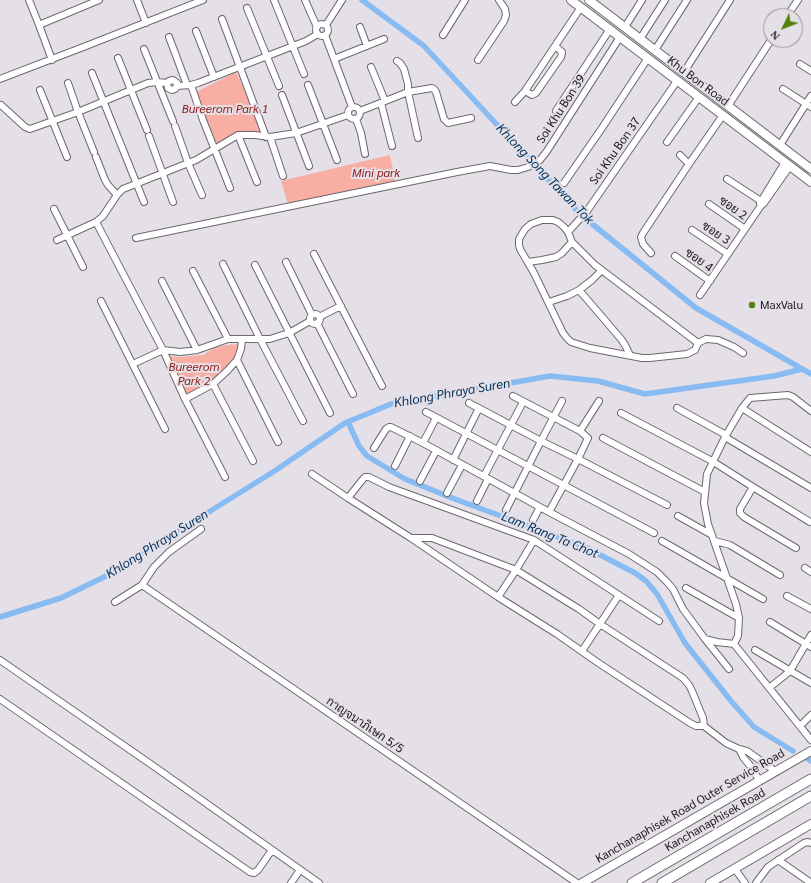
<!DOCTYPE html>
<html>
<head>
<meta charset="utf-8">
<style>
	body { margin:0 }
	#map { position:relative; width:811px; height:883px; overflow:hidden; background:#e5dfe7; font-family:Georgia,serif }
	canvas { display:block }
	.north { position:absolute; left:763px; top:8px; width:40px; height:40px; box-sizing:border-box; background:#e5dfe7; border:1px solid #969197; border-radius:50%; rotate:227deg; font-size:11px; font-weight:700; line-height:16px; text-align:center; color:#201d20 }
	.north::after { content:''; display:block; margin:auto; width:14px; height:18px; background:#52810d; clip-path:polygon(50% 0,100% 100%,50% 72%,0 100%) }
</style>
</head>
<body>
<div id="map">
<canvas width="811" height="883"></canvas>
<div class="north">N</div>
</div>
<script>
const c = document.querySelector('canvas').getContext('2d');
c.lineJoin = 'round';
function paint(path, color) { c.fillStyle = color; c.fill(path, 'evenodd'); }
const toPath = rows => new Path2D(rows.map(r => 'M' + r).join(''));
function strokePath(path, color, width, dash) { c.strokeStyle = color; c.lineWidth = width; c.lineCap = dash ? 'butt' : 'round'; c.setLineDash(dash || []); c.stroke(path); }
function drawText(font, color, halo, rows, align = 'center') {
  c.font = font + ' Georgia,Sarabun,serif'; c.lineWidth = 4; c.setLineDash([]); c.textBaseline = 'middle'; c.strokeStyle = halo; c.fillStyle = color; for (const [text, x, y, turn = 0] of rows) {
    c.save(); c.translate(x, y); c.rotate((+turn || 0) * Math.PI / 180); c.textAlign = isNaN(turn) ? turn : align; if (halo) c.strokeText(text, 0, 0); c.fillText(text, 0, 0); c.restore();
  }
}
const green = toPath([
	[236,72,264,133,236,133,213,148,192,94],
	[390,155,396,184,288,204,281,181],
	[240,344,236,358,213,383,185,396,168,360,171,356,178,357,203,355,214,348,227,345]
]);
const canal = toPath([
	[362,0,424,46,581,215,696,308,811,374],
	[348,422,359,446,367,456,405,479,452,498,585,547,635,573,646,581,657,594,685,643,731,701,754,727,793,751],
	[0,617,61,598,106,576,273,472,345,423,391,404,550,376,598,381,645,394,774,376,802,369],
	[805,757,811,761]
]);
const minor = toPath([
	[29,0,39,25],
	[137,0,146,23],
	[274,0,304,74],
	[305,0,317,27],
	[247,8,279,86],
	[787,16,798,0],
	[222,19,266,137],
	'316 30a6 6 0 1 1 12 0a6 6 0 1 1-12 0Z',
	[326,25,342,0],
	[360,27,367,46],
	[625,27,642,0],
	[196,31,214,77],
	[325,35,352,107],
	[443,35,465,0],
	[169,37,187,85],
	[640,39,665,0],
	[144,49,173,121],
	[655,50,687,0],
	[118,58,147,130],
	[334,59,384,39],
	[52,60,39,25,99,0],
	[478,60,504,21,506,15,505,9,499,0],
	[800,64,811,71],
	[371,67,385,101],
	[684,72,730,0],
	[92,73,144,202],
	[0,79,86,46,203,0],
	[68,83,78,112,94,152],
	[191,85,203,120,230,188],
	[308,85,337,160],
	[177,86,177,83,173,80,169,81,167,84,168,88,172,90,175,89,177,86,191,85,198,83,306,41,318,34],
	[783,89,811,107],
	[40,90,67,157],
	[525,91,532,95,536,93,561,57,562,53,562,52,555,46],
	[282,95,309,166],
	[515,102,525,91,581,7],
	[381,103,392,146],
	[1,105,25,127,30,129,78,112,148,83,157,82,167,83],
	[728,106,771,40],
	'348 113a6 6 0 1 1 12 0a6 6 0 1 1-12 0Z',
	[360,111,408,92,408,84,404,69,400,63,397,61],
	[556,111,610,29],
	[356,119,361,133,365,154],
	[175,126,188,163,202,195],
	[238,135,257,182],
	[149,136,173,202],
	[270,137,283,176],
	[418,138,408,92,432,88,434,89,436,92,444,119,448,123,471,118],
	[667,142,699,97],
	[780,145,811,96],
	[680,155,689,164],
	[96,157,105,180,108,185,117,195],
	[727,179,764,203],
	[564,183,602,128,648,58],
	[760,203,785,162],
	[709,204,745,229],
	[54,209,83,267],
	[542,220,553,220,558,222,564,227,568,232,572,242,595,265,698,343,695,350,687,354,650,358,642,358,590,348,571,342,567,338,563,333,534,273,520,249,519,245,519,239,525,229,531,224,542,220],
	[96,222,163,350,180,352,189,351,197,350,228,339,270,339,289,333,310,321],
	[692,230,728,254],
	[568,232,587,211,677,81],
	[136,238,457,172,490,166,511,170,518,170,528,167,540,160,547,151,620,37],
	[57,240,96,222,103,216,117,195,123,189,196,160,238,135,255,135,270,137,296,133,348,115],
	[651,253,643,244,641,237,643,233,689,164,723,115],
	[314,254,382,386],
	[675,256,710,281],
	[286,262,312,315],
	[528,262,542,260,556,257,562,253,572,242],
	[223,264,260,339,303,421],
	[255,265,330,413],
	[193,271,228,339],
	[162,281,197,350],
	[579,290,621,339,625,345,630,355],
	[700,295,760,207,764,203,790,166],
	[101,301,165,429],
	[549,302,567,296,579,290,592,280,602,270],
	'310 319a5 5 0 1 1 10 0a5 5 0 1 1-10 0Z',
	[319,317,341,306],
	[317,323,353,394],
	[698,343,706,339,718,340,734,347,743,353],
	[237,360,278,442],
	[133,364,163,350,185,399,225,477],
	[213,384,253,461],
	[513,396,580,431,588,438,578,459,549,512],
	[185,399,213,384,227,371,237,360,241,349,242,339],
	[562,401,541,441,578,459,667,505],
	[469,403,541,441,506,510],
	[677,408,726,435],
	[742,408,811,452],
	[426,412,654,533],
	[621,413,712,461,753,487,810,522],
	[580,431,599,401],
	[725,437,811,488],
	[603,438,705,492],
	[423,443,436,418],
	[374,448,386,429,389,427,391,427,423,443,549,512,629,554,657,572,667,582,673,589,683,609,705,639,717,642,734,644,738,636,739,618,736,604,708,524,704,503,707,474,725,437,742,408,750,398,788,395,793,397,811,411],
	[453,460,479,408],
	[395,466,410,436],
	[312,474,348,498],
	[484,476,523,402],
	[420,481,436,451],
	[753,487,740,509,740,513,744,517,796,548],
	[447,493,462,465],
	[477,501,488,479],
	[678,516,712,535],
	[533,520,540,507],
	[411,538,432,538,516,570,579,609,600,624,683,678,689,685,692,691,703,718,704,726,726,743,739,749,747,751,775,771],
	[662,541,763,599],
	[715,541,730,545,780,575],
	[805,568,811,572],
	[142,585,577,883],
	[686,588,739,618],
	[787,596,811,609],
	[498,597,411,538,348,498,363,479,365,477,369,477,389,487,534,540],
	[115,602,142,585,154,567,169,552,201,529],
	[659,621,534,540,516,570,498,597,557,634,597,662,690,723,696,726,704,726],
	[770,622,811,647],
	[705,639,729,669],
	[734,644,811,740],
	[755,650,811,683],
	[582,651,619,595],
	[0,660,152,765,319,883],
	[769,688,784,676,790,671,811,635],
	[0,699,250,872,254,873,258,870,272,850],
	[800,726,811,715],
	[739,749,743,757,752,768,759,780],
	[778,860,811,883],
	[735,869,745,883],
	[291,883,300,870],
	[756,883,768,867,804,843,808,842,811,843]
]);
const major = toPath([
	[571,0,811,182],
	[589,0,811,169],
	[582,883,811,751],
	[710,883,811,824]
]);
const highway = toPath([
	[632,883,811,779],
	[662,883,811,796]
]);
const markers = [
	[752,305,4,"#52810d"]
];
const streetNames = [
	["Khu Bon Road",698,81,37],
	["Soi Khu Bon 39",561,109,-57],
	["Soi Khu Bon 37",615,151,-55],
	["ซอย 2",733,208,35],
	["ซอย 3",716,233,34],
	["ซอย 4",699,260,35],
	["กาญจนาภิเษก 5/5",365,725,34],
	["Kanchanaphisek Road Outer Service Road",690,806,-30],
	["Kanchanaphisek Road",715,820,-30]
];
const parkNames = [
	["Bureerom Park 1",225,109],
	["Mini park",376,173],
	["Bureerom",194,367],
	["Park 2",194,381]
];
const poiNames = [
	["MaxValu",760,305]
];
const waterNames = [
	["Khlong Song Tawan Tok",545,174,46],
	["Khlong Phraya Suren",452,393,-10],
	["Lam Rang Ta Chot",550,535,22],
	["Khlong Phraya Suren",157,544,-32]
];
paint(green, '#f8aea3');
strokePath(canal, '#87bbf2', 5.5);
strokePath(minor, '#6d686f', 8);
strokePath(major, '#6d686f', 10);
strokePath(highway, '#6d686f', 11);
strokePath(minor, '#fff', 6);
strokePath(major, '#fff', 8);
strokePath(highway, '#fff', 9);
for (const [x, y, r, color] of markers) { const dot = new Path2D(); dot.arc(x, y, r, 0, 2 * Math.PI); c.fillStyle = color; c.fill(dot); strokePath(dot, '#e5dfe7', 1.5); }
drawText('12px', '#201d20', '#e5dfe7', streetNames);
drawText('italic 12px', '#94231e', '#e5dfe7', parkNames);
drawText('12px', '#201d20', '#e5dfe7', poiNames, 'left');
drawText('italic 13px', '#01335e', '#e5dfe7', waterNames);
</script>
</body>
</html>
